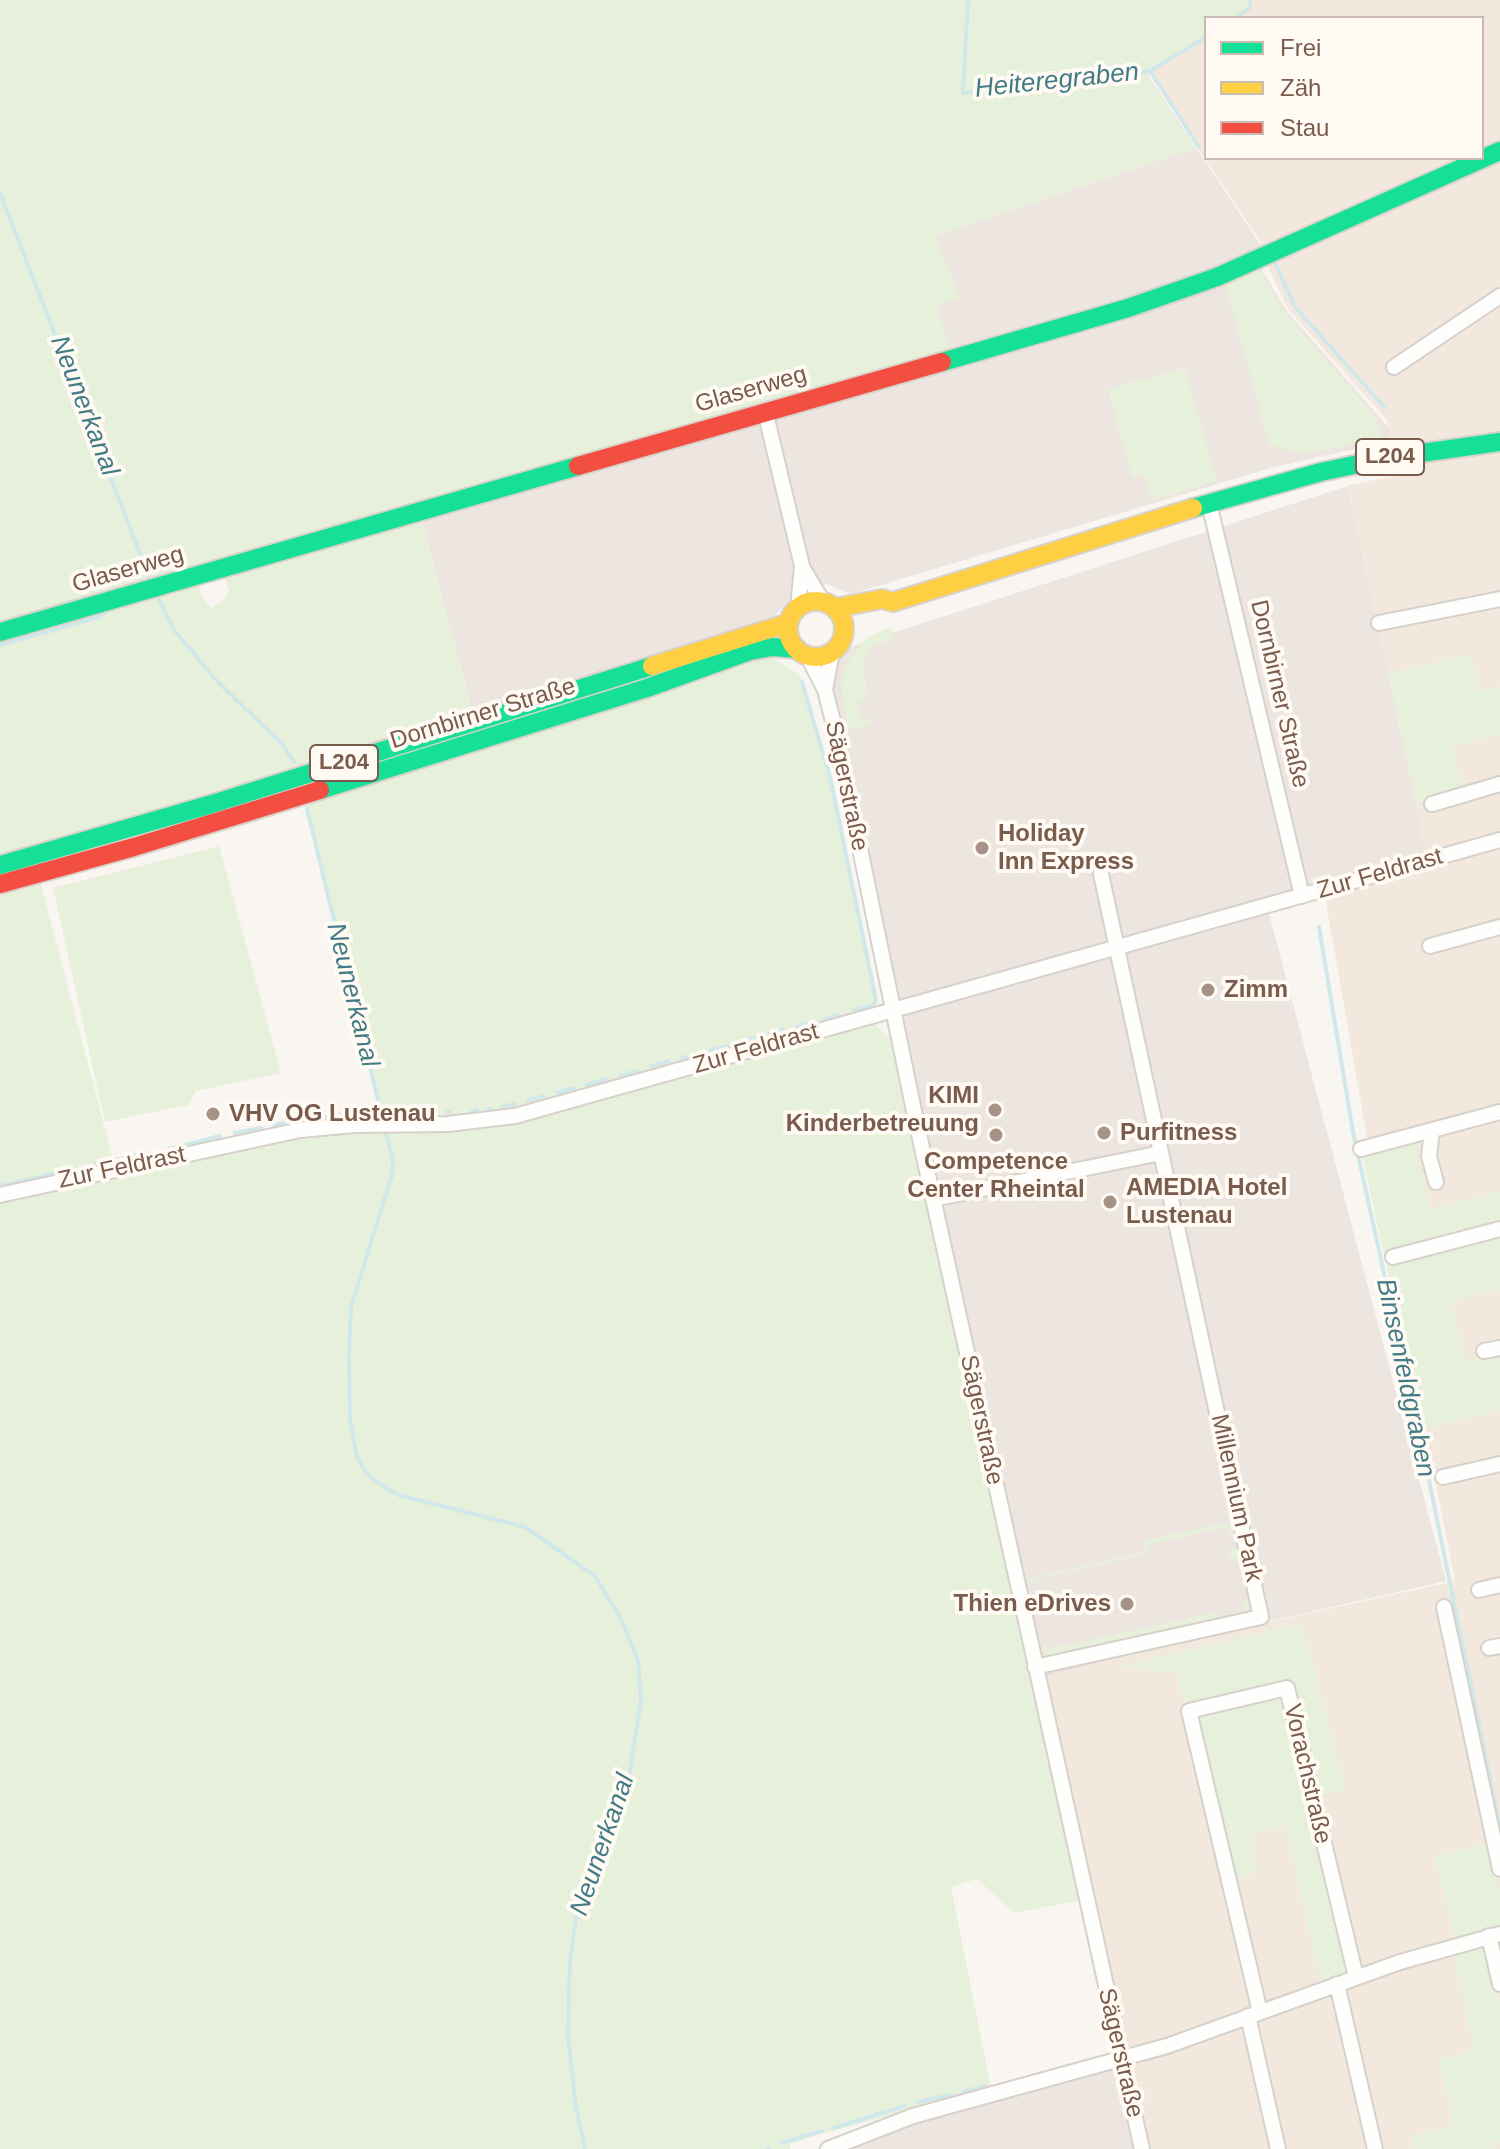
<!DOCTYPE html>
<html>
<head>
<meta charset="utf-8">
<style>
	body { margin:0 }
	#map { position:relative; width:1500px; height:2149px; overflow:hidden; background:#f9f5f0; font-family:Helvetica,sans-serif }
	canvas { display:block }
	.legend { position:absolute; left:1204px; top:16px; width:280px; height:144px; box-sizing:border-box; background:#fffaf3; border:2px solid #cabbb1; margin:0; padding:10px 14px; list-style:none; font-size:24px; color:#7a5c4d }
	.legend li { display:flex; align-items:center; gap:16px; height:40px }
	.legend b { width:40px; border:2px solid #cabbb1 }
</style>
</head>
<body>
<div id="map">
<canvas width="1500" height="2149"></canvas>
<ul class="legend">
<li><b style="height:10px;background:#16e098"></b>Frei</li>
<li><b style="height:10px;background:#ffcf43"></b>Zäh</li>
<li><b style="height:10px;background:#f24e42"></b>Stau</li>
</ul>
</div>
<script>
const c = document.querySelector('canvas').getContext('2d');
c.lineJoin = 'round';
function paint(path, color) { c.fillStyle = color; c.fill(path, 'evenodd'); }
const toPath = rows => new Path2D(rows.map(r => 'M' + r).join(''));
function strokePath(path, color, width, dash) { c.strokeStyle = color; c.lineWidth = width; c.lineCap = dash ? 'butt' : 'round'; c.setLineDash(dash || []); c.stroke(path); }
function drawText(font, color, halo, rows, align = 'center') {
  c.font = font + ' Helvetica,sans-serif'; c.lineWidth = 8; c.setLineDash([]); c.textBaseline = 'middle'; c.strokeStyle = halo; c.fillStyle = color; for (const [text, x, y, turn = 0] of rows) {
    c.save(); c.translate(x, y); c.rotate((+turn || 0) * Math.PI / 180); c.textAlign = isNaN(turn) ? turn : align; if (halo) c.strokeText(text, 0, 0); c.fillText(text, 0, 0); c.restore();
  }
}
const residential = toPath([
	[1250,0,1500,0,1500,2149,1496,2149,1474,2051,1454,2126,1412,2136,1414,2149,1142,2149,1037,1674,1048,1677,1170,1644,1455,1581,1369,1149,1324,891,1428,861,1348,485,1397,476,1387,420,1288,309,1266,263,1272,259,1199,150,1150,71,1206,37,1206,158,1482,158,1482,18,1237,18,1250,7]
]);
const industrial = toPath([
	[1153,0,1148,75,1265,252,1259,265,1286,310,1389,428,1390,441,1271,468,851,594,827,584,793,592,788,602,766,624,473,714,418,507,621,316],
	[1348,486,1428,861,1267,906,1446,1581,1170,1644,1048,1677,1035,1674,818,657],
	[1122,2059,1142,2149,828,2149]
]);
const green = toPath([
	[0,0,1250,0,1250,7,1237,18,1206,18,1206,37,1150,71,1028,85,1147,75,1196,148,935,236,960,298,937,306,951,352,197,580,202,597,211,608,224,600,229,591,223,572,420,516,473,714,36,865,114,1164,323,1131,556,1110,874,1024,891,1040,1081,1900,1014,1913,977,1879,951,1887,991,2088,814,2136,790,2144,790,2149,0,2149],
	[1258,267,1284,312,1375,416,1380,438,1302,455,1269,444,1226,286,1227,281],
	[1185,368,1217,481,1151,501,1144,475,1132,478,1108,389],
	[887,628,892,630,894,639,876,644,870,648,864,659,867,699,859,702,862,720,872,718,872,724,852,729,848,727,841,687,844,671,853,653,866,638],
	[1471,654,1481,692,1500,686,1500,734,1452,747,1465,790,1417,803,1388,674],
	[770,656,800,675,810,703,841,826,877,1009,533,1107,464,1120,383,1120,305,802,679,681],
	[219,846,281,1073,196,1091,189,1105,105,1122,53,888],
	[1415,1140,1429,1210,1500,1191,1500,1290,1455,1300,1452,1305,1466,1360,1500,1352,1500,1411,1422,1429,1362,1154],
	[1238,1520,1240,1534,1236,1536,1231,1534,1229,1526,1152,1544,1146,1554,1041,1578,1031,1586,1029,1578,1144,1552,1142,1541],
	[1239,1547,1254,1602,1247,1612,1056,1656,1046,1655,1044,1647,1058,1647,1217,1612,1219,1617,1244,1611,1242,1602,1250,1599,1242,1560,1231,1560,1229,1554,1232,1548],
	[1302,1623,1346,1789,1311,1797,1349,1973,1321,1982,1285,1826,1251,1833,1258,1872,1225,1881,1177,1673,1117,1667],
	[1485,1844,1490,1847,1500,1895,1500,1928,1455,1939,1435,1856],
	[1487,1947,1500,2006,1500,2141,1495,2143,1496,2149,1414,2149,1411,2136,1454,2125,1439,2060,1474,2050,1454,1956]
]);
const stream = toPath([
	[968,0,963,93,1150,71,1199,147],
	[1237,18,1250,7,1250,0],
	[1150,71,1206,37],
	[0,193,151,582],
	[1275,263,1295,307,1384,407],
	[156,594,174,630,217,681,283,745,294,762],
	[0,645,99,617,105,612],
	[802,682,830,777,876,1000,873,1005,854,1010],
	[307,809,393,1161,392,1175,351,1307,349,1357,350,1418,357,1457,364,1470,373,1479,398,1495,525,1527,595,1576,622,1621,638,1660,641,1700,628,1783,578,1908,570,1959,568,2036,576,2108,585,2149],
	[1319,927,1353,1132,1423,1451,1500,1828],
	[825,1019,838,1015],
	[797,1027,812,1022],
	[769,1034,783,1030],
	[740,1042,755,1038],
	[711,1050,727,1046],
	[682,1058,698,1054],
	[651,1066,669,1061],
	[620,1076,637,1071],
	[586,1085,606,1079],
	[557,1093,574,1088],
	[529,1100,544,1096],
	[502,1107,515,1104],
	[487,1109,490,1109],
	[472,1111,476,1110],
	[447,1112,450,1112],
	[417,1113,425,1112],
	[315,1118,381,1108,395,1111],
	[296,1121,302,1120],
	[274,1125,284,1123],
	[235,1133,261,1128],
	[169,1149,220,1136],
	[87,1167,145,1153],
	[0,1186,73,1169],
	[963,2092,986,2086],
	[918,2102,951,2095],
	[833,2128,905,2106],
	[781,2143,822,2131],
	[767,2149,769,2148]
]);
const street = toPath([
	[1394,367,1500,296],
	[765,411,802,566,798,608],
	[1209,503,1302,896],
	[802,567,823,602],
	[1379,623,1500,599],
	[807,655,825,690,837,737,915,1116,1142,2149],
	[825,690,832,652],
	[1432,804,1500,784],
	[1430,946,1500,927],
	[1432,1130,1429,1156,1436,1182],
	[1361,1149,1500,1112],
	[0,1195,300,1130,355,1125,448,1124,515,1116,1500,840],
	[934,1199,1161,1153],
	[1393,1257,1500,1229],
	[1484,1351,1500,1348],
	[1443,1477,1500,1464],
	[1479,1590,1500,1585],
	[1444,1607,1500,1869],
	[1489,1648,1500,1646],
	[1035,1667,1261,1617,1101,874],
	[1489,1936,1500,1984],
	[1337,1984,1375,2149],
	[1260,2012,1189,1711,1287,1688,1356,1977],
	[1248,2016,1278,2149],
	[828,2149,913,2116,1167,2046,1400,1962,1500,1934]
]);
const fast = toPath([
	[942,362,1128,308,1217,277,1500,151],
	[1193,508,1321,472,1386,458,1500,442],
	[0,632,578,466],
	[320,790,647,688,750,651,772,647,797,649],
	[0,865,212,804,652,666]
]);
const slow = toPath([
	'788 629a28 28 0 1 1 56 0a28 28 0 1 1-56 0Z',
	[835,608,882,599,893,602,1193,508],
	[652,666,789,623]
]);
const jam = toPath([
	[578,466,942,362],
	[0,884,134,847,320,790]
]);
const markers = [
	[982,848,8,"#a69286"],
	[1208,990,8,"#a69286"],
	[995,1110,8,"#a69286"],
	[213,1114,8,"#a69286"],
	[1104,1133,8,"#a69286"],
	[996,1135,8,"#a69286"],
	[1110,1202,8,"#a69286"],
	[1127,1604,8,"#a69286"]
];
const shields = [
	[1390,457,68],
	[344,763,68]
];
const shieldNames = [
	["L204",1390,457],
	["L204",344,763]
];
const streetNames = [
	["Glaserweg",751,390,-16],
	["Glaserweg",128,570,-16],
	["Dornbirner Straße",1279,694,77],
	["Dornbirner Straße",483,714,-17],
	["Sägerstraße",846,786,78],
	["Zur Feldrast",1380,874,-16],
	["Zur Feldrast",756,1049,-16],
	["Zur Feldrast",122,1168,-12],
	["Sägerstraße",981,1420,78],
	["Millennium Park",1236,1498,78],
	["Vorachstraße",1307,1774,77],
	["Sägerstraße",1120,2053,77]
];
const poiNames = [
	["Holiday",998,834],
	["Inn Express",998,862],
	["Zimm",1224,990],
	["KIMI",979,1096,"right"],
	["Kinderbetreuung",979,1124,"right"],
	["VHV OG Lustenau",229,1114],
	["Purfitness",1120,1133],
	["Competence",996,1162,"center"],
	["Center Rheintal",996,1190,"center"],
	["AMEDIA Hotel",1126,1188],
	["Lustenau",1126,1216],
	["Thien eDrives",1111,1604,"right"]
];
const waterNames = [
	["Heiteregraben",1057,81,-6],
	["Neunerkanal",84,406,69],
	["Neunerkanal",352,995,76],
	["Binsenfeldgraben",1405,1378,78],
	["Neunerkanal",603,1845,-71]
];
paint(residential, '#f2e8de');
paint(industrial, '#ede5e0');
paint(green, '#e7f0db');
strokePath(stream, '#d0e8ea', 4);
strokePath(street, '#d7d1cb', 18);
strokePath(fast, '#d9d2cb', 22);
strokePath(slow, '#d9d2cb', 22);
strokePath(jam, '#d9d2cb', 22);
strokePath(street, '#fefefd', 14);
strokePath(fast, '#16e098', 18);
strokePath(slow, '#ffcf43', 18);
strokePath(jam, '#f24e42', 18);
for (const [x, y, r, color] of markers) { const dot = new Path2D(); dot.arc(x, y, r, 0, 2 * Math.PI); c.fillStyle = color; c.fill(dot); strokePath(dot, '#fffaf3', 3); }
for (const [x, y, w] of shields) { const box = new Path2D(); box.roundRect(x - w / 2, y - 18, w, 36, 6); c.fillStyle = '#fffaf3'; c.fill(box); strokePath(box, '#7a5c4d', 2); }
drawText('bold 22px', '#7a5c4d', null, shieldNames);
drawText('24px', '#7a5c4d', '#fffaf3', streetNames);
drawText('bold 24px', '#7a5c4d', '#fffaf3', poiNames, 'left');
drawText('italic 26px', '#437c86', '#fffaf3', waterNames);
</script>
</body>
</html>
